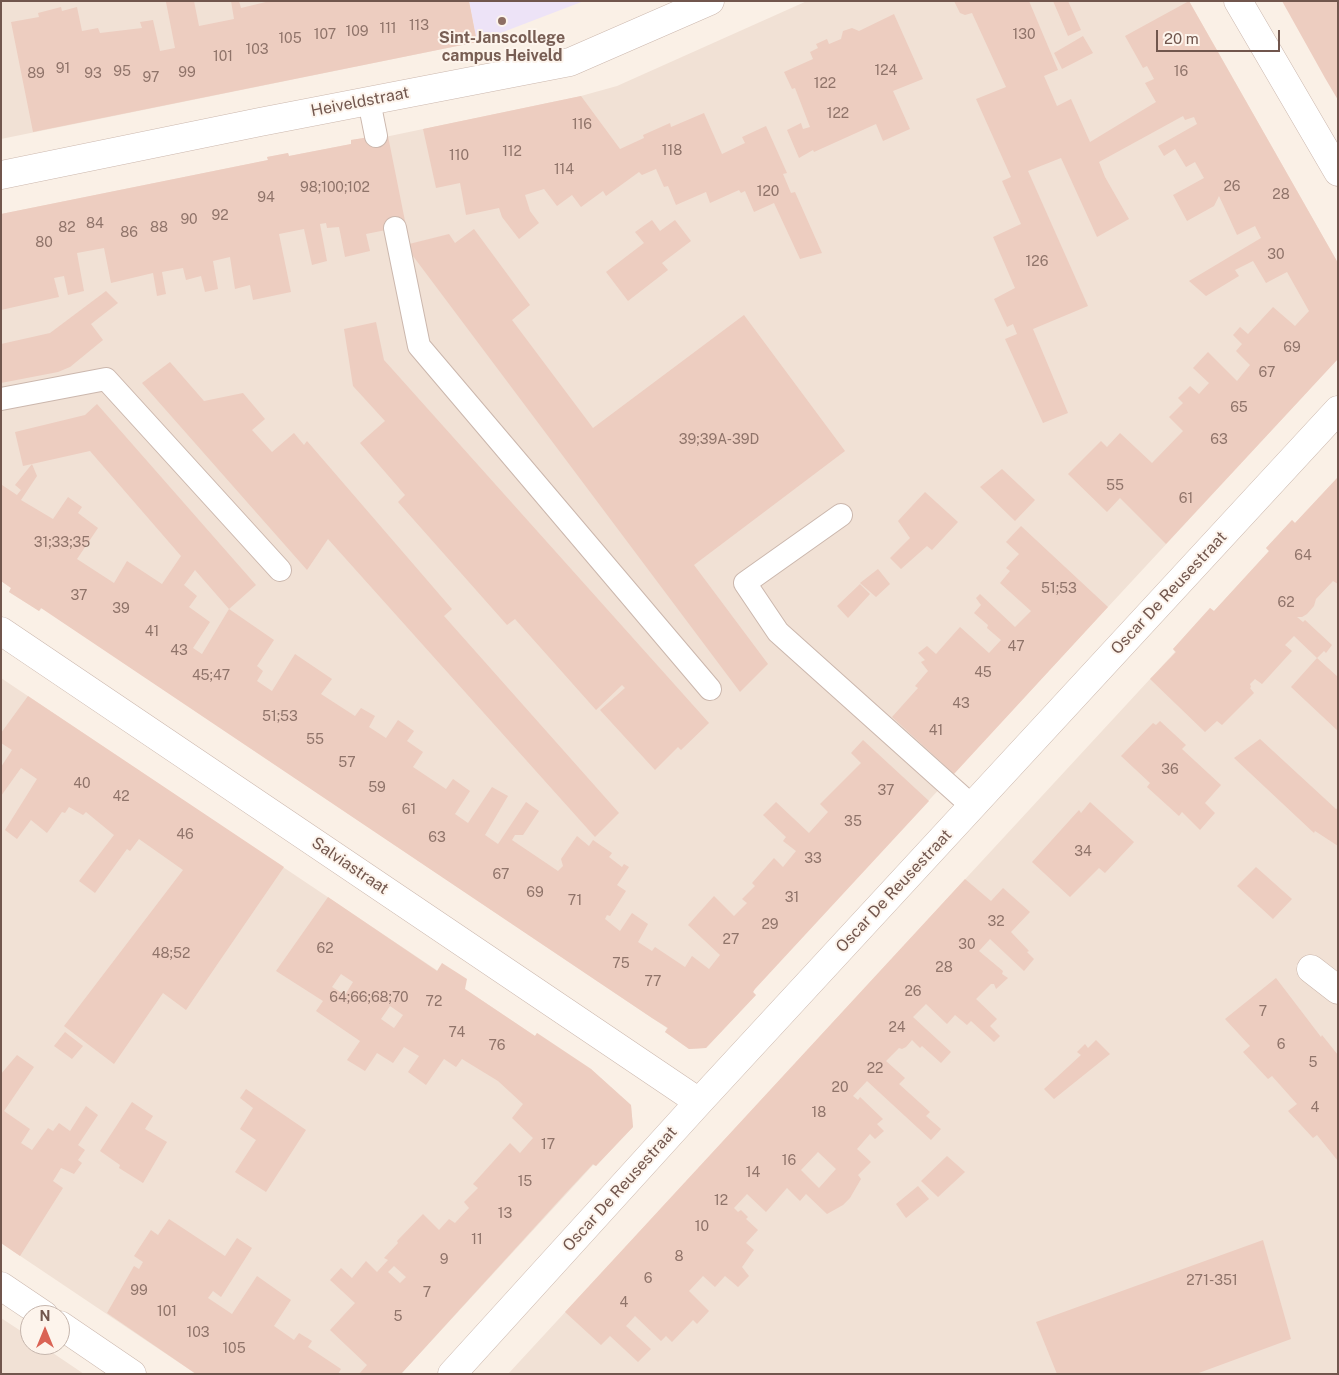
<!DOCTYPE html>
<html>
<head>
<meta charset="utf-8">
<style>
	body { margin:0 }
	#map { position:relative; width:1339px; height:1375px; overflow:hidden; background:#faf0e6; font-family:"Public Sans",sans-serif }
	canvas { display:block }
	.frame { position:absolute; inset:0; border:2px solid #71564d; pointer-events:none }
	.north { position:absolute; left:20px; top:1305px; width:50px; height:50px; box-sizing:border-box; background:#fdf4ec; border:1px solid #c5b5ac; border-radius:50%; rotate:0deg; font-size:14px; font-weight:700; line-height:20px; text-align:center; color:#71564d }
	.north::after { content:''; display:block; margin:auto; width:18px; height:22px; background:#da6355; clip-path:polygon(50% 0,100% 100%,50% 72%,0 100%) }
	.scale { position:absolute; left:1156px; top:30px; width:124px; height:22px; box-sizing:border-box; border:2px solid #71564d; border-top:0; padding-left:6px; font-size:15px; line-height:18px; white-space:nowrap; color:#71564d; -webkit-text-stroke:4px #fdf4ec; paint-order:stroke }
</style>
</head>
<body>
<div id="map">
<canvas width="1339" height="1375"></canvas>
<div class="frame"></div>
<div class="north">N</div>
<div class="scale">20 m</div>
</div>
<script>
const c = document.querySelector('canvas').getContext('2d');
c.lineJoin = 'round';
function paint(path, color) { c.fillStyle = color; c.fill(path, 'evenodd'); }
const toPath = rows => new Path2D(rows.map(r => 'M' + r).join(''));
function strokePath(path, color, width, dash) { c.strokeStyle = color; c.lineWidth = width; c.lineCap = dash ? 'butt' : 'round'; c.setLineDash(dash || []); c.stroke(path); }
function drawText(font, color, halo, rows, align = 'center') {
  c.font = font + ' "Public Sans",sans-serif'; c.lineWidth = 4; c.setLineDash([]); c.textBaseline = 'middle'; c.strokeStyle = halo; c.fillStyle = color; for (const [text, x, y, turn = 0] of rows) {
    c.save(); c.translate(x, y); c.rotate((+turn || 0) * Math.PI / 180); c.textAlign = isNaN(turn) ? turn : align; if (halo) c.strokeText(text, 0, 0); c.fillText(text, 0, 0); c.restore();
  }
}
const residential = toPath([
	[1,1,469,1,477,42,1,139],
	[807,1,1189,1,1338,263,1309,390,755,988,753,992,756,995,706,1048,689,1049,665,1032,667,1028,652,1018,42,608,39,611,9,592,11,588,1,581,1,214,268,160,267,157,288,153,289,156,351,144,351,140,376,136,385,137,581,96,617,86],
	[1338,477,1338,1374,508,1374,1175,652,1173,649,1210,608,1214,611,1269,551,1266,548,1292,520,1295,523],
	[1,678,535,1036,537,1033,591,1069,631,1105,633,1127,596,1166,593,1165,401,1374,196,1374,1,1243],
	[1,1318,30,1337,30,1345,41,1345,84,1374,1,1374]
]);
const education = toPath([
	[469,1,584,1,477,42]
]);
const building = toPath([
	[175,1,194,1,199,26,234,19,231,1,239,1,241,8,270,1,469,1,477,42,33,132,11,22,39,17,38,13,61,7,62,11,77,7,82,31,98,28,100,33,142,28,140,22,153,20,160,51,175,48,166,2],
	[954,1,1029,1,1058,70,1044,76,1057,106,1071,99,1090,142,1156,102,1145,83,1154,79,1147,66,1143,68,1125,36,1189,1,1338,263,1338,359,1166,544,1120,498,1107,512,1068,474,1101,441,1107,447,1120,433,1152,463,1183,431,1169,417,1183,403,1178,398,1190,386,1199,394,1209,383,1193,368,1208,352,1237,381,1250,365,1236,351,1242,344,1233,335,1240,327,1248,334,1273,307,1295,326,1309,311,1287,272,1266,283,1253,261,1235,270,1239,276,1206,296,1189,281,1261,238,1255,226,1237,235,1219,196,1214,206,1187,221,1173,195,1204,178,1195,162,1186,167,1175,149,1164,156,1158,146,1197,124,1194,117,1185,120,1183,116,1099,162,1105,177,1129,219,1097,237,1061,158,1028,171,1088,306,1033,329,1068,413,1043,423,1005,339,1017,334,1013,324,1007,327,994,299,1015,288,993,237,1021,224,1002,181,1011,177,976,99,1006,87,972,13,965,15,960,13],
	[1053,1,1068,1,1081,30,1068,36],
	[1282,1,1338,1,1338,100,1325,78],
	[894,14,923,79,893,91,910,129,883,141,876,124,814,152,813,150,799,158,787,130,801,123,803,129,810,127,795,88,792,89,784,72,813,59,810,52,818,48,816,44,827,39,829,44,841,39,843,31,852,28,859,31],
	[1083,36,1093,53,1062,69,1054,53],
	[581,96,620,149,644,138,643,135,670,123,671,127,704,113,722,154,745,143,742,137,766,126,787,173,783,174,791,193,795,192,822,253,800,259,774,203,754,212,745,191,741,193,739,190,710,203,706,192,676,205,668,186,664,187,656,169,642,175,639,172,606,196,603,191,581,207,572,195,557,206,544,189,525,195,530,211,539,223,519,239,502,217,499,208,466,215,460,183,436,188,423,129],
	[376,136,388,136,406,226,366,234,370,251,345,257,339,227,327,228,326,223,320,224,327,261,312,265,304,229,279,234,291,292,253,300,250,285,235,289,230,257,213,261,218,289,205,292,201,276,186,280,183,268,162,272,166,294,157,296,153,273,111,283,104,248,77,253,84,291,68,295,64,276,54,278,59,297,1,310,1,214,268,160,267,157,288,153,289,156,351,144,351,140],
	[652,220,660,231,675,220,691,241,662,263,668,270,628,301,606,272,644,243,635,232],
	[474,229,530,305,512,320,593,428,744,315,845,451,694,565,768,664,740,692,410,252,409,244,449,234,455,243],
	[106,291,118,303,91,324,103,340,70,367,58,372,1,383,1,344,50,333],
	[376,322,384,360,709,723,681,750,678,747,655,770,600,710,625,688,622,685,596,710,515,619,507,625,398,502,405,495,360,443,385,421,353,386,344,329],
	[170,362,204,401,243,393,265,419,252,430,272,452,294,433,304,445,307,441,452,609,444,616,619,813,595,837,328,539,307,570,142,383],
	[97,404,256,585,229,609,274,640,257,666,263,671,257,681,272,691,295,654,332,679,321,694,355,716,361,708,375,716,369,727,386,738,398,720,414,731,407,741,423,752,413,767,446,789,453,779,470,791,455,814,468,823,492,787,508,796,485,835,498,844,526,802,539,811,523,835,515,835,512,840,558,871,563,866,561,859,577,836,589,846,593,840,612,853,609,857,622,867,624,864,629,867,617,885,626,891,610,916,607,915,605,919,620,931,632,913,648,924,638,942,652,951,655,947,685,967,692,956,709,969,720,955,688,925,714,896,734,916,747,903,742,899,755,886,752,883,774,858,783,867,796,851,783,841,786,837,763,815,776,802,809,833,828,812,820,804,861,763,851,753,863,740,929,801,755,989,753,992,756,995,706,1048,689,1049,665,1032,668,1028,652,1018,41,608,39,611,9,592,11,588,1,581,1,486,2,485,17,495,21,490,15,485,32,464,23,466,15,432,85,415],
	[90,451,181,556,162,584,127,561,114,583,77,559,98,528,78,513,82,507,68,497,53,519,21,500,37,476,32,464],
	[195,570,229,609,202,654,193,648,210,622,189,607,197,596,184,585],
	[1002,469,1035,500,1015,521,980,487],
	[1338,477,1338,584,1333,581,1316,599,1314,606,1307,614,1302,617,1297,617,1303,622,1305,620,1332,645,1326,653,1324,651,1317,658,1294,636,1285,645,1292,651,1262,684,1255,679,1250,684,1251,687,1250,688,1254,693,1222,725,1217,721,1205,732,1150,679,1176,652,1173,649,1210,608,1214,611,1269,551,1266,548,1292,520,1295,523],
	[925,492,958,522,932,550,927,546,901,569,890,558,910,538,898,521],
	[1021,526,1108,607,954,774,892,717,918,688,915,686,928,671,921,662,925,660,918,653,927,646,936,654,960,627,989,653,1001,640,987,628,988,625,974,613,981,605,976,598,980,594,1015,627,1031,611,1000,583,1010,571,1006,568,1019,554,1006,542],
	[878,569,890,584,876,597,860,583],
	[860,584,870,594,848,618,837,606],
	[1317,658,1338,677,1338,731,1291,687],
	[28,696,284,867,186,1010,163,993,114,1064,64,1026,183,870,139,839,130,851,127,849,95,893,79,881,114,835,86,812,83,815,69,807,65,813,62,812,47,833,31,820,17,839,5,830,37,779,21,768,1,796,1,767,12,750,1,743,1,733],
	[1160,721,1186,745,1182,749,1221,785,1205,803,1215,813,1200,830,1182,812,1179,816,1147,787,1150,783,1121,756,1153,723,1156,725],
	[1260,739,1336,809,1338,808,1338,846,1315,831,1314,833,1234,758],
	[1090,802,1134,842,1105,873,1099,868,1070,897,1032,862,1079,810,1081,813],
	[1256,867,1292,899,1273,919,1237,886],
	[965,879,991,901,1003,888,1030,912,1011,932,1029,951,1027,952,1034,959,1024,971,990,939,979,951,1003,971,1002,974,1008,978,996,989,994,984,991,984,976,999,997,1019,990,1026,1000,1036,994,1042,971,1021,967,1025,955,1015,947,1024,926,1004,913,1017,951,1052,941,1063,922,1046,920,1048,912,1040,906,1047,902,1049,899,1048,886,1061,905,1078,899,1084,930,1112,926,1116,941,1129,931,1140,867,1081,853,1096,858,1100,860,1097,883,1119,877,1124,884,1131,875,1139,870,1134,857,1149,871,1162,858,1175,861,1179,850,1198,843,1205,827,1214,806,1194,800,1201,787,1188,766,1212,747,1194,734,1208,738,1212,741,1210,748,1217,746,1219,758,1230,746,1243,754,1250,742,1267,749,1276,738,1287,725,1276,715,1287,703,1276,689,1291,709,1311,697,1324,693,1320,672,1342,666,1336,661,1341,635,1316,626,1326,651,1349,638,1362,610,1336,601,1345,565,1312],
	[818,1152,836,1169,819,1188,801,1170],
	[328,897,437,971,442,963,467,979,465,989,535,1036,537,1033,591,1069,631,1105,633,1127,596,1166,593,1164,565,1194,401,1374,359,1374,367,1365,330,1330,355,1303,330,1280,341,1268,352,1278,366,1261,377,1272,388,1260,384,1258,398,1243,397,1241,423,1214,439,1230,449,1219,455,1223,469,1208,464,1202,478,1188,473,1184,510,1143,520,1153,533,1138,512,1118,523,1104,498,1081,462,1059,456,1067,444,1059,426,1085,408,1072,419,1056,404,1047,393,1063,377,1053,365,1071,347,1060,360,1041,316,1011,323,1001,276,971],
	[341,974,353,982,345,995,332,987],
	[390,1006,403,1015,394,1028,381,1019],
	[394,1266,406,1277,400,1283,388,1272],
	[1276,978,1321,1037,1322,1035,1338,1055,1338,1161,1317,1135,1313,1138,1288,1111,1297,1104,1272,1076,1268,1079,1243,1052,1250,1046,1225,1019],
	[65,1032,83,1046,72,1059,54,1046],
	[1096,1040,1110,1054,1054,1099,1044,1089,1081,1055,1077,1052,1085,1044,1088,1048],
	[17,1055,34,1067,4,1111,30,1129,21,1143,32,1150,48,1128,53,1131,59,1123,70,1131,86,1106,98,1115,78,1145,85,1150,78,1160,82,1163,74,1174,61,1168,53,1181,63,1188,20,1256,1,1243,1,1074],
	[246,1089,306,1130,266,1192,235,1172,256,1140,240,1129,253,1108,240,1098],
	[132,1102,153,1116,145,1129,167,1142,143,1183,119,1168,120,1165,100,1151],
	[947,1156,965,1172,938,1197,921,1181],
	[918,1186,929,1199,906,1218,896,1204],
	[169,1219,225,1256,237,1238,252,1248,221,1297,213,1291,208,1298,232,1314,257,1276,291,1300,274,1326,294,1340,299,1333,312,1341,308,1347,341,1369,338,1374,196,1374,107,1313,134,1266,139,1269,143,1262,134,1256,151,1230,158,1235],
	[1263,1240,1291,1339,1196,1374,1057,1374,1036,1322]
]);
const lane = toPath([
	[369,101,376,136],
	[395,228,419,346,710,689],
	[1,399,106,379,280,570],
	[841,515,745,583,778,632,972,806]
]);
const street = toPath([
	[1238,1,1338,172],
	[1,175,260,122,570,62,710,1],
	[1,631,699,1102],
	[1311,969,1338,990],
	[1,1286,44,1315],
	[60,1325,132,1374],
	[452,1374,699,1102,1338,410]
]);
const markers = [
	[502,21,5,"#8d6e63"]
];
const numberNames = [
	["113",419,26],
	["111",388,29],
	["109",357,32],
	["107",325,35],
	["130",1024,35],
	["105",290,39],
	["103",257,50],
	["101",223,57],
	["91",63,69],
	["124",886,71],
	["95",122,72],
	["16",1181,72],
	["99",187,73],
	["89",36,74],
	["93",93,74],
	["97",151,78],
	["122",825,84],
	["122",838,114],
	["116",582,125],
	["118",672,151],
	["112",512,152],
	["110",459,156],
	["114",564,170],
	["26",1232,187],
	["98;100;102",335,188],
	["120",768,192],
	["28",1281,195],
	["94",266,198],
	["92",220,216],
	["90",189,220],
	["84",95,224],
	["82",67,228],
	["88",159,228],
	["86",129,233],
	["80",44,243],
	["30",1276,255],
	["126",1037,262],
	["69",1292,348],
	["67",1267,373],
	["65",1239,408],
	["39;39A-39D",719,440],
	["63",1219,440],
	["55",1115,486],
	["61",1186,499],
	["31;33;35",62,543],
	["64",1303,556],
	["51;53",1059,589],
	["37",79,596],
	["62",1286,603],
	["39",121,609],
	["41",152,632],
	["47",1016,647],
	["43",179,651],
	["45",983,673],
	["45;47",211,676],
	["43",961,704],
	["51;53",280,717],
	["41",936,731],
	["55",315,740],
	["57",347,763],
	["36",1170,770],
	["40",82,784],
	["59",377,788],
	["37",886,791],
	["42",121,797],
	["61",409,810],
	["35",853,822],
	["46",185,835],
	["63",437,838],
	["34",1083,852],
	["33",813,859],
	["67",501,875],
	["69",535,893],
	["31",792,898],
	["71",575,901],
	["32",996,922],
	["29",770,925],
	["27",731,940],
	["30",967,945],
	["62",325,949],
	["48;52",171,954],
	["75",621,964],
	["28",944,968],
	["77",653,982],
	["26",913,992],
	["64;66;68;70",369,998],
	["72",434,1002],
	["7",1263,1012],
	["24",897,1028],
	["74",457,1033],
	["6",1281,1045],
	["76",497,1046],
	["5",1313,1063],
	["22",875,1069],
	["20",840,1088],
	["4",1315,1108],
	["18",819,1113],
	["17",548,1145],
	["16",789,1161],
	["14",753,1173],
	["15",525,1182],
	["12",721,1201],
	["13",505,1214],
	["10",702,1227],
	["11",477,1240],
	["8",679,1257],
	["9",444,1260],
	["6",648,1279],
	["271-351",1212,1281],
	["99",139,1291],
	["7",427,1293],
	["4",624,1303],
	["101",167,1312],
	["5",398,1317],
	["103",198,1333],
	["105",234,1349]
];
const educationNames = [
	["Sint-Janscollege",502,38],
	["campus Heiveld",502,56]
];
const streetNames = [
	["Heiveldstraat",360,102,-11],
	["Oscar De Reusestraat",1169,593,-47],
	["Salviastraat",350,866,34],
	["Oscar De Reusestraat",894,891,-47],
	["Oscar De Reusestraat",620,1189,-48]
];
paint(residential, '#f1e1d5');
paint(education, '#ede3f7');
paint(building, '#edcdc0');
strokePath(lane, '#cbb7ad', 24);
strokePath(street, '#cbb7ad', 29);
strokePath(lane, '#fff', 22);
strokePath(street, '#fff', 28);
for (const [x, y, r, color] of markers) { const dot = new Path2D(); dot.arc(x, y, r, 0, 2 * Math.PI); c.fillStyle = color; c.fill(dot); strokePath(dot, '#fdf4ec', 2); }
drawText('14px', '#90746a', null, numberNames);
drawText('bold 16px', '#785e54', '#fdf4ec', educationNames);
drawText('16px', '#71564d', '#fdf4ec', streetNames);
</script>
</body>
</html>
